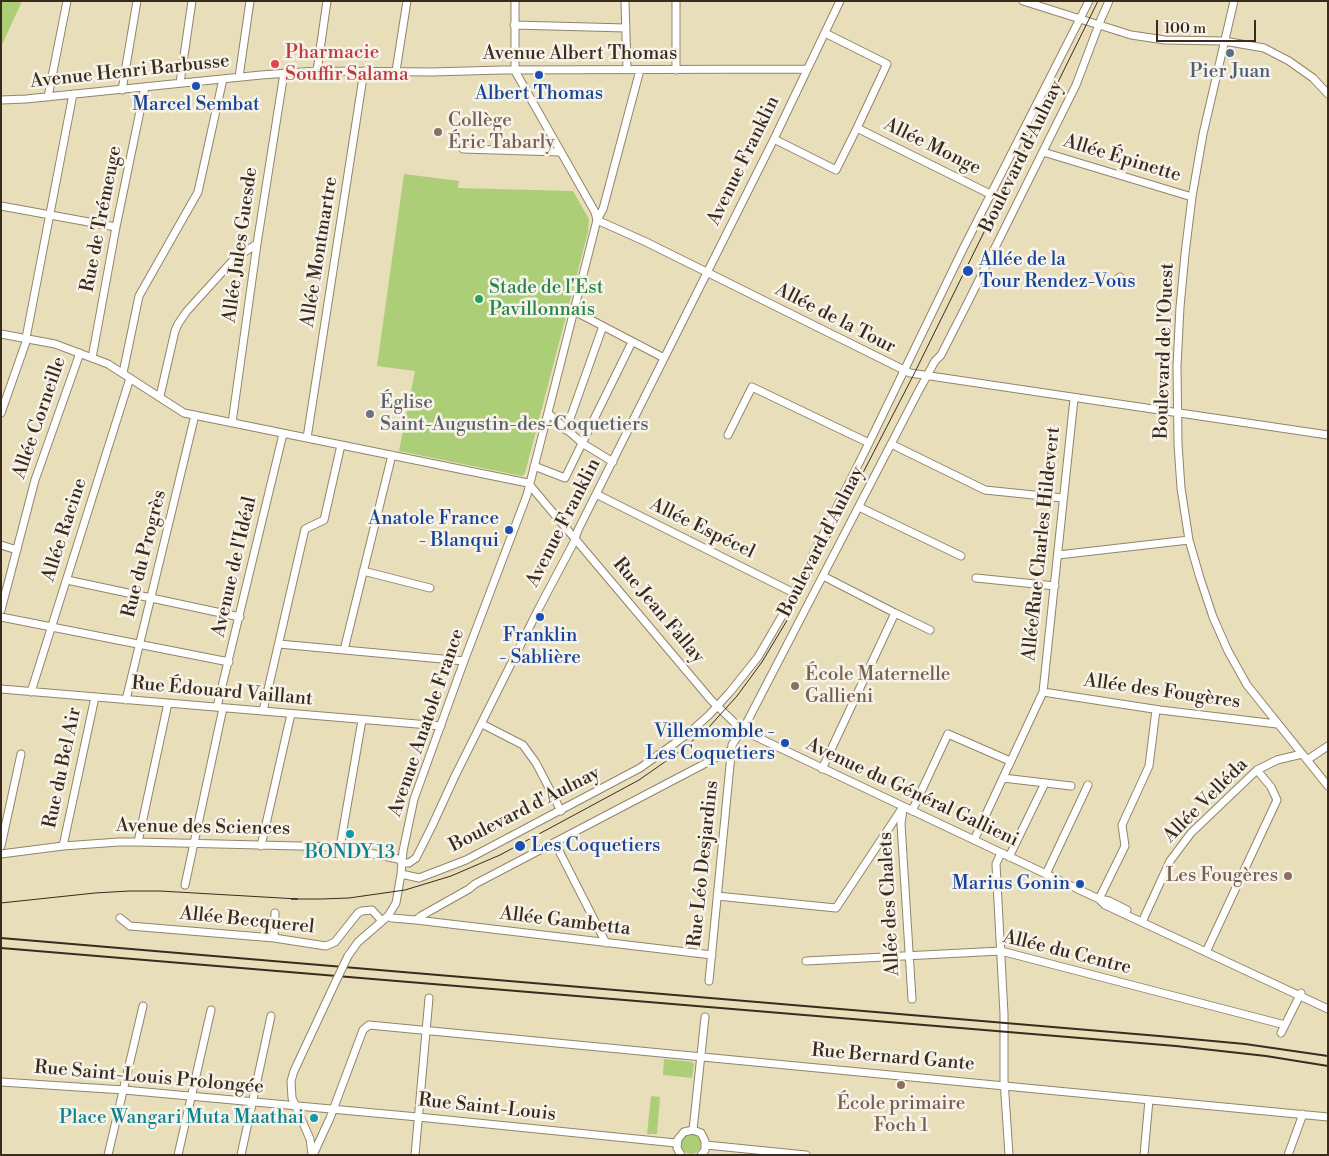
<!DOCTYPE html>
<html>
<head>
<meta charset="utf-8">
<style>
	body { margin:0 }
	#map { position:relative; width:1329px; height:1156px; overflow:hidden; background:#e8deba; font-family:"Libre Bodoni",serif }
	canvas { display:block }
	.frame { position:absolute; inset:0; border:2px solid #3b2a1e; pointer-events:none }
	.scale { position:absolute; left:1156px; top:20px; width:100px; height:22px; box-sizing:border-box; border:2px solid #3b2a1e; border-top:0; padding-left:6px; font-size:15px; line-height:18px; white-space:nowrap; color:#3b2a1e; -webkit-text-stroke:4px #f7f3e8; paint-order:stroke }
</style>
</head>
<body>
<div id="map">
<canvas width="1329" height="1156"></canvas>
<div class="frame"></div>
<div class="scale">100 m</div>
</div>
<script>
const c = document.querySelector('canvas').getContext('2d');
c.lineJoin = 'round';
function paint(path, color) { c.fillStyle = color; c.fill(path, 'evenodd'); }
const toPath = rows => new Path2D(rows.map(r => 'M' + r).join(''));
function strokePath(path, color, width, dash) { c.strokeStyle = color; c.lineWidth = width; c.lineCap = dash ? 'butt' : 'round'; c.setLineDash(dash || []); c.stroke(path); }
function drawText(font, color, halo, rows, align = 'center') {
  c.font = font + ' "Libre Bodoni",serif'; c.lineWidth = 5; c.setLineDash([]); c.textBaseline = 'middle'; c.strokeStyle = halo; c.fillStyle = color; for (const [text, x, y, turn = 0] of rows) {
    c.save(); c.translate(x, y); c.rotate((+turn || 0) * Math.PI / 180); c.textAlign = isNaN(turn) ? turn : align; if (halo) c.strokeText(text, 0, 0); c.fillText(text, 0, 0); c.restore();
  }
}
const green = toPath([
	[1,1,22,1,1,47],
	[404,174,459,181,458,188,573,191,589,219,588,232,525,473,522,476,399,451,415,371,377,366],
	[664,1059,692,1062,694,1064,692,1078,663,1075],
	[651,1096,660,1097,657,1134,647,1134],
	'681 1144a10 10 0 1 1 20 0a10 10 0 1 1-20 0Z'
]);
const minor = toPath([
	[515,1,515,71,595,212,597,220],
	[625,1,627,70],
	[676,1,676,70],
	[1023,1,1131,35,1165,40,1224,41,1264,48,1289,61,1313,78,1328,94],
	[1234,1,1203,134,1192,197,1185,254,1180,307,1177,366,1178,444,1181,488,1189,540,1200,578,1213,617,1228,651,1247,685,1328,786],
	[514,25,626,28],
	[317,71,327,1],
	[396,71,407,1],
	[239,77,250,1],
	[180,83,192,1],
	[122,90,137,1],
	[48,97,67,1],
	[1,100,26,99,261,75,317,71,432,72,502,70,806,69],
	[857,128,992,195],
	[774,139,836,170,857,128,887,64,825,33],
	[463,149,560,152],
	[1043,152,1192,197],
	[1,206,116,227],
	[597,220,646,242,910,373,1328,435],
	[1115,281,1120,277],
	[574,311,664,358],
	[1,334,55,344,108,364,184,413,528,483],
	[26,338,73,94],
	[92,358,116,227,145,87],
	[123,373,139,296,198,192,223,79],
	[160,396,175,331,178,324,187,311,235,258,257,244],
	[1,413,27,339],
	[548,413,582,443,613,462],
	[232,423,257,244,284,73],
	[566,430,603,326],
	[728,435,752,387,869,443],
	[307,438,364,71],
	[891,444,985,490,1063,498],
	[534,466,565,478,632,342],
	[528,483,711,700,742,730,1046,874,1099,899,1105,905,1328,1009],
	[596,494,794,593],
	[859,507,961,556],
	[1,545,17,550],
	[1058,555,1189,540],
	[363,571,430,588],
	[976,578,1055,586],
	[67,580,240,617],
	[1,610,35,480,80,353],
	[895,613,930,630],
	[1,617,229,662],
	[279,644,464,661],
	[344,650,392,455],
	[1,689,441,726],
	[31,692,130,378],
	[1043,692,1160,710,1277,724],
	[126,700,195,415],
	[217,707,283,434],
	[263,711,305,529,324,520,341,445],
	[482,724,523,745,536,763,561,811],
	[1307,760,1328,746],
	[822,769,895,613,823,576],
	[1003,778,1071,786],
	[903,809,901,824,912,999],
	[912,811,948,734,1010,761],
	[974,840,1043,692,1074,399],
	[138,842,168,703],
	[555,843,606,943],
	[1,846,21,754],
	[63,846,95,697],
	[261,846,291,714],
	[340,847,362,720],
	[1001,853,996,864,1004,1014,1004,1080,1009,1155],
	[1,854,63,846,119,842,138,842,340,847,398,859,403,863],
	[1009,857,1045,783],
	[403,863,409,863,416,858,432,826,455,776,539,608,574,542,578,530,774,139,840,1],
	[401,874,419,878,466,860,640,768,689,733,709,715,730,692,758,657,786,609,869,443,964,247,1089,1],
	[1046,874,1088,785],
	[185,885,223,708],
	[717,896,836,908,903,807],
	[1099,899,1125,846,1122,825,1149,766,1156,710],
	[1100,899,1109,901,1127,910],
	[388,916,392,918,416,920,421,916,469,889,475,884,731,750],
	[120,918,130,926,274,938,326,946,335,942,358,913,362,911,372,910,382,921],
	[416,920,712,955],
	[1142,922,1170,861,1191,833,1257,770,1277,760,1302,754],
	[274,938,275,913],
	[1206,952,1277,800,1271,787,1257,770],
	[348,956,358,942,388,916,396,903,401,874,403,851,414,799,464,661,527,495,597,220,603,209,640,70],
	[806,961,1001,951,1285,1025,1301,993],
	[709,981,732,745,747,722,917,394,935,361,941,355,968,302,1076,85,1101,19,1109,1],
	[1281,1033,1285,1025],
	[1,1082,124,1090,418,1117,676,1143],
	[693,1130,705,1017],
	[706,1145,806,1155],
	[312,1154,310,1139,292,1098,291,1081,294,1071,336,981],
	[108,1155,143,1006],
	[178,1155,211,1010],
	[241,1155,271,1016],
	[313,1155,330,1118,363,1030,369,1025,1328,1117],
	[415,1155,429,998],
	[681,1155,677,1148,678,1139,684,1132,693,1130,701,1133,705,1141,705,1150,701,1155],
	[1144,1155,1149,1100],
	[1288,1155,1303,1114]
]);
const tram = toPath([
	[1,903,95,893,129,891,160,891,298,899,291,899,321,899,349,898,405,890,451,876,500,855,639,780,679,752,709,727,737,696,762,662,786,622,914,374,1098,1]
]);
const rail = toPath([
	[1,938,1159,1036,1245,1044,1328,1056],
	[1,948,1176,1046,1266,1056,1328,1066]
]);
const minorBridge = toPath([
	[336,981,348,956]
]);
const markers = [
	[1230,53,5,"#5c6f8a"],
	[275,64,5,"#e0444e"],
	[539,75,5,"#1a4fb4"],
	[196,86,5,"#1a4fb4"],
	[438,132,5,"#8d6e63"],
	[968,271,6,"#1a4fb4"],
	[479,299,5,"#2e9e5b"],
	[370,414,5,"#6b7280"],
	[509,530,5,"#1a4fb4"],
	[540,617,5,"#1a4fb4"],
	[795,686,5,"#8d6e63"],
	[785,743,5,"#1a4fb4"],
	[350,834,5,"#0f9aa8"],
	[520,846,6,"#1a4fb4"],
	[1288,876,5,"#8d6e63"],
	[1080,884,5,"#1a4fb4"],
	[901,1085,5,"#8d6e63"],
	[314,1118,5,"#0f9aa8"]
];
const healthNames = [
	["Pharmacie",285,53],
	["Souffir Salama",285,75]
];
const streetNames = [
	["Avenue Albert Thomas",580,54],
	["Avenue Henri Barbusse",130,72,-6],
	["Allée Monge",932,147,26],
	["Boulevard d'Aulnay",1022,157,-64],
	["Allée Épinette",1122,159,17],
	["Avenue Franklin",744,161,-64],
	["Rue de Trémeuge",102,219,-79],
	["Allée Jules Guesde",241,245,-82],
	["Allée Montmartre",320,252,-81],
	["Allée de la Tour",835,319,27],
	["Boulevard de l'Ouest",1165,351,-88],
	["Allée Corneille",40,418,-71],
	["Avenue Franklin",564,523,-63],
	["Allée Espécel",702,529,26],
	["Allée Racine",65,530,-72],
	["Boulevard d'Aulnay",822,542,-63],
	["Allée/Rue Charles Hildevert",1042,544,-84],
	["Rue du Progrès",145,554,-76],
	["Avenue de l'Idéal",235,567,-77],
	["Rue Jean Fallay",658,611,50],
	["Rue Édouard Vaillant",222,692,5],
	["Allée des Fougères",1162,692,8],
	["Avenue Anatole France",427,723,-71],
	["Rue du Bel Air",63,768,-78],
	["Avenue du Général Gallieni",912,793,25],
	["Allée Velléda",1206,801,-45],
	["Boulevard d'Aulnay",525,810,-27],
	["Avenue des Sciences",203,828,1],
	["Rue Léo Desjardins",704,864,-84],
	["Allée des Chalets",890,904,-93],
	["Allée Becquerel",247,921,6],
	["Allée Gambetta",565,922,7],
	["Allée du Centre",1067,953,14],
	["Rue Bernard Gante",893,1058,5],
	["Rue Saint-Louis Prolongée",149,1078,5],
	["Rue Saint-Louis",487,1108,6]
];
const serviceNames = [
	["Pier Juan",1230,72]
];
const transitNames = [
	["Albert Thomas",539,94],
	["Marcel Sembat",196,105],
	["Allée de la",979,260,"left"],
	["Tour Rendez-Vous",979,282,"left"],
	["Anatole France",499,519,"right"],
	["- Blanqui",499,541,"right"],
	["Franklin",540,636],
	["- Sablière",540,658],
	["Villemomble -",775,732,"right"],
	["Les Coquetiers",775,754,"right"],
	["Les Coquetiers",531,846,"left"],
	["Marius Gonin",1070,884,"right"]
];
const educationNames = [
	["Collège",448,121],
	["Éric Tabarly",448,143],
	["École Maternelle",805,675],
	["Gallieni",805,697],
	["Les Fougères",1278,876,"right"],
	["École primaire",901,1104,"center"],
	["Foch 1",901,1126,"center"]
];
const leisureNames = [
	["Stade de l'Est",489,288],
	["Pavillonnais",489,310]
];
const worshipNames = [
	["Église",380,403],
	["Saint-Augustin-des-Coquetiers",380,425]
];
const cultureNames = [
	["BONDY 13",350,853],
	["Place Wangari Muta Maathai",304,1118,"right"]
];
paint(green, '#acce76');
strokePath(minor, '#92846c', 9);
strokePath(minor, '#fff', 7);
strokePath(tram, '#3b2a1e', 1);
strokePath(rail, '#3b2a1e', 2);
strokePath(minorBridge, '#92846c', 9, []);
strokePath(minorBridge, '#fff', 7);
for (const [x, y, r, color] of markers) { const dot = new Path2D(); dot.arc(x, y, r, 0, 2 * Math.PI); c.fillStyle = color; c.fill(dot); strokePath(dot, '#f7f3e8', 2); }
drawText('19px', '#be3a42', '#f7f3e8', healthNames, 'left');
drawText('19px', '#3b2a1e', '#f7f3e8', streetNames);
drawText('19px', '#4e5e75', '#f7f3e8', serviceNames);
drawText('19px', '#164399', '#f7f3e8', transitNames);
drawText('19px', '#785e54', '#f7f3e8', educationNames, 'left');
drawText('19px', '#27864d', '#f7f3e8', leisureNames, 'left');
drawText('19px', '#5b616d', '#f7f3e8', worshipNames, 'left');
drawText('19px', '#0d838f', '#f7f3e8', cultureNames);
</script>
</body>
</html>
